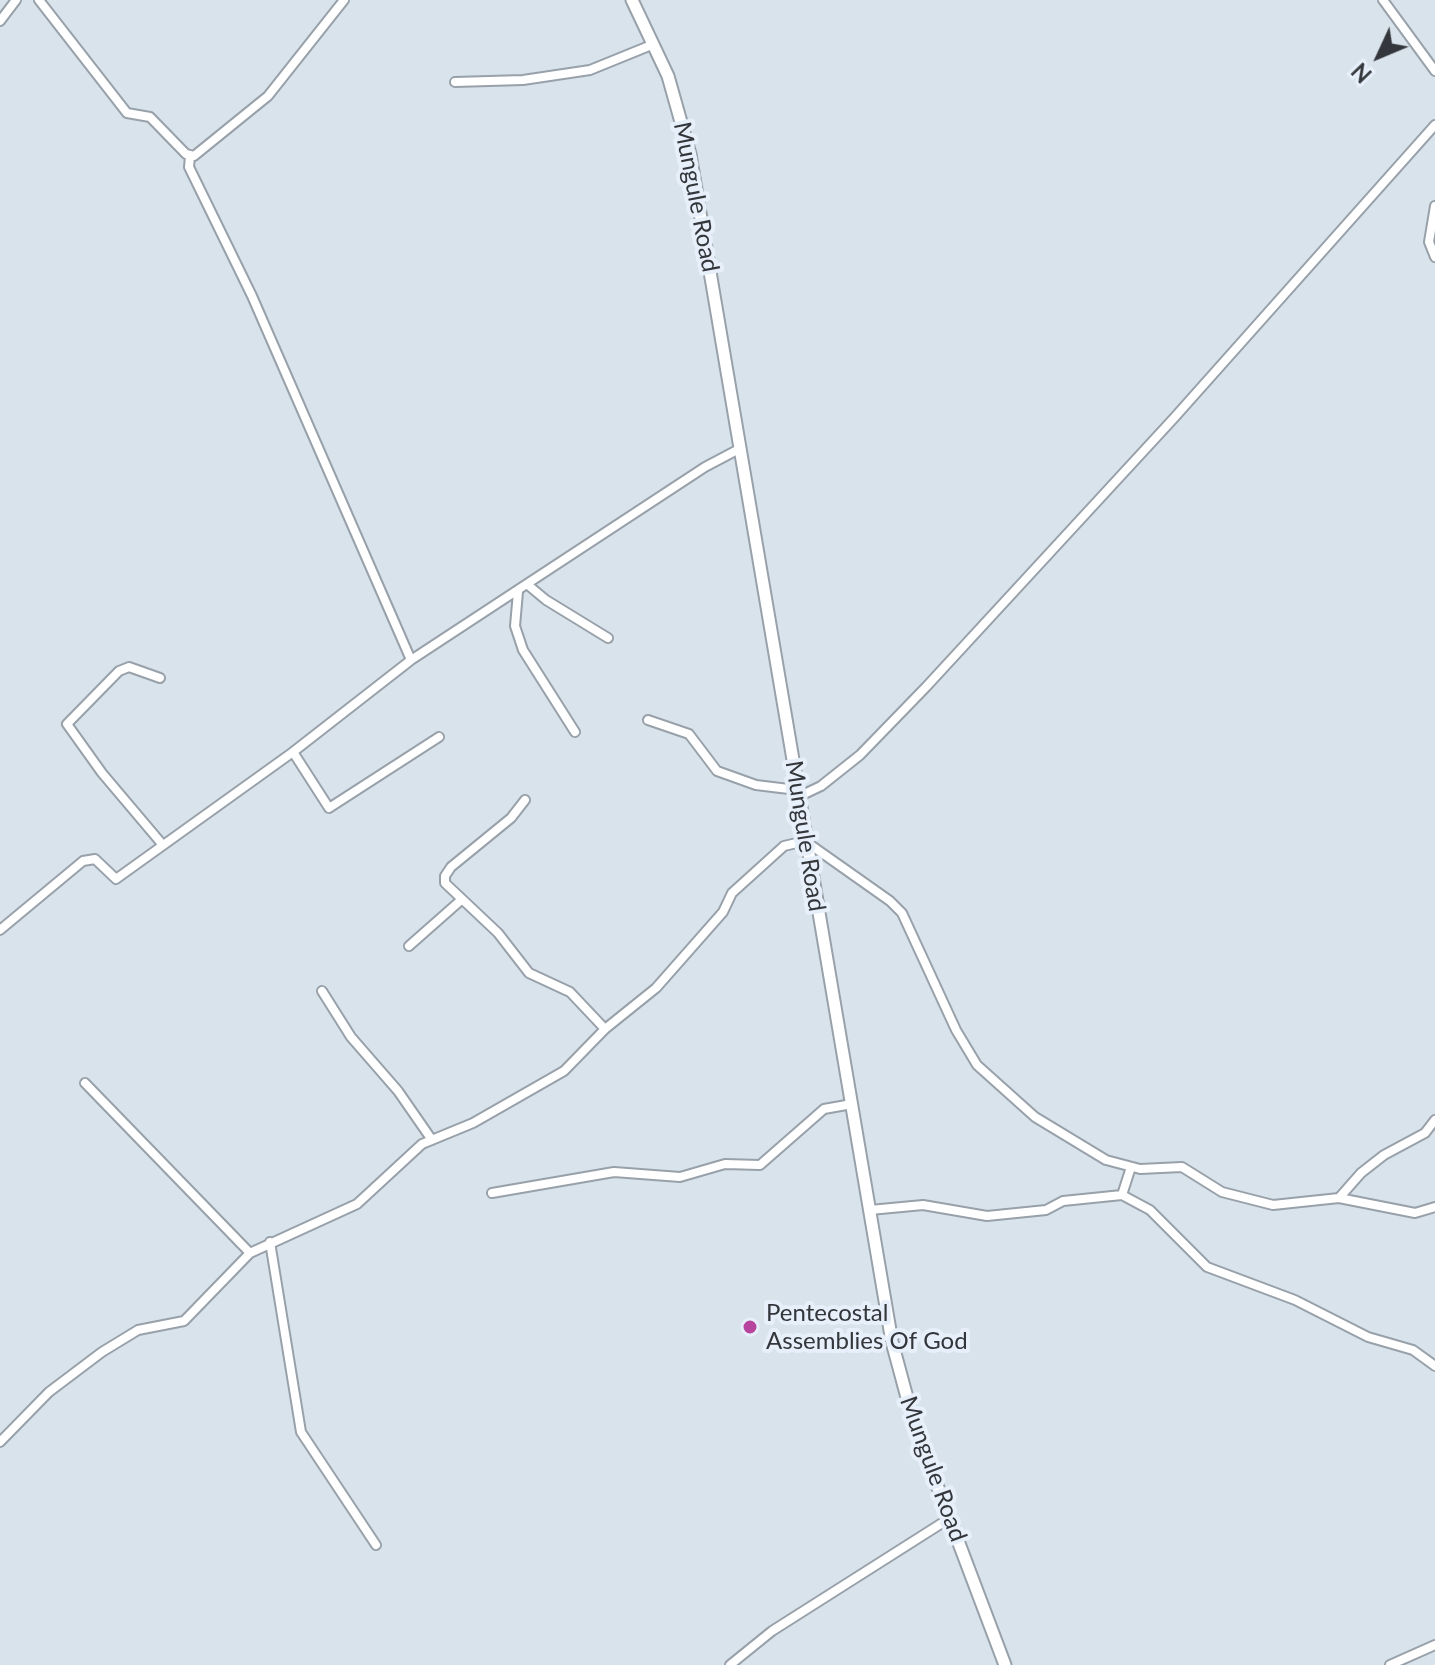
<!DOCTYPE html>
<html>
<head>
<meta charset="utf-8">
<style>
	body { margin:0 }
	#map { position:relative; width:1435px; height:1665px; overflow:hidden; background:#d9e3ec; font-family:Lato,sans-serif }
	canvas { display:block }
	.north { position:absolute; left:1339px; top:16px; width:80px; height:80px; -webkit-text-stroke:6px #e7f0fa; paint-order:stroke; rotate:226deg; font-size:22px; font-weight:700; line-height:32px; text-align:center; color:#33363a }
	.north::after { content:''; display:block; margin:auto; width:28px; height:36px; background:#33363a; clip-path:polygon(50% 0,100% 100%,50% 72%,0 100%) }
</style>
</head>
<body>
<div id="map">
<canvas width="1435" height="1665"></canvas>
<div class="north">N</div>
</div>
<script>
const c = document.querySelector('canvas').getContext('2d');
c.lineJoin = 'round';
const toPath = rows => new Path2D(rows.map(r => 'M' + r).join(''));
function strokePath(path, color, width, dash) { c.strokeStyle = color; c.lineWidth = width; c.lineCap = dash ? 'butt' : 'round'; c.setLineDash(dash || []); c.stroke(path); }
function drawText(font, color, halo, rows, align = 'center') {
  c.font = font + ' Lato,sans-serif'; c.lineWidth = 8; c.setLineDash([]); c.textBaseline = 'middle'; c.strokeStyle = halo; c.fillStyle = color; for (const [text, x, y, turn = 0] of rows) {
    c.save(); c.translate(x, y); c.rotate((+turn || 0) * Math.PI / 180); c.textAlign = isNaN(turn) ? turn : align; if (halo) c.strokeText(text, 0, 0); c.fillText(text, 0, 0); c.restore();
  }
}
const street = toPath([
	[39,0,127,113,150,117,186,154,194,156,268,96,344,0],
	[1383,0,1435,71],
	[0,21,16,0],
	[455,82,523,80,590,70,654,44],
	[190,156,189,167,252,296,411,660],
	[1435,206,1429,242,1435,257],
	[528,585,546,600,608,638],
	[518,592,515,626,523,650,575,732],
	[160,678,129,667,119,671,67,724,102,773,162,844],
	[648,720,689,734,717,771,756,785,797,790],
	[293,752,329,808,439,737],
	[798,797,821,786,860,755,926,687,1174,418,1435,125],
	[525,800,511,818,451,867,445,876,445,883,498,933,529,973,570,992,605,1029],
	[0,930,83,861,95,859,116,879,293,752,411,660,705,467,741,448],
	[409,946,460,901],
	[322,991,351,1037,398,1091,432,1140],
	[85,1083,250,1253],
	[492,1193,614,1172,680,1177,725,1164,760,1165,824,1109,852,1104],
	[1122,1195,1131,1167],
	[1339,1198,1361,1173,1384,1155,1425,1133,1435,1120],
	[870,1210,923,1205,987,1216,1046,1210,1063,1201,1122,1195,1150,1210,1207,1267,1295,1300,1368,1337,1413,1350,1435,1366],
	[270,1242,301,1432,376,1545],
	[0,1442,49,1392,102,1352,138,1330,184,1321,250,1253,357,1204,422,1144,473,1123,564,1071,605,1029,656,988,723,912,732,893,784,846,805,841,890,901,902,913,956,1030,977,1065,1035,1117,1106,1160,1140,1169,1182,1167,1222,1192,1273,1205,1339,1198,1415,1213,1435,1207],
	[730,1665,772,1631,950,1518],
	[1390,1665,1435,1645]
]);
const secondary = toPath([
	[632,0,668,76,690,154,892,1342,915,1427,1005,1665]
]);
const markers = [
	[750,1327,8,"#b7449d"]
];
const streetNames = [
	["Mungule Road",696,197,79],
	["Mungule Road",805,836,81],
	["Mungule Road",933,1469,70]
];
const poiNames = [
	["Pentecostal",766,1313],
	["Assemblies Of God",766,1341]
];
strokePath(street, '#98a1a9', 12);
strokePath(secondary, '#98a1a9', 15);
strokePath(street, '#fff', 8);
strokePath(secondary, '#fff', 11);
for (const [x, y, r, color] of markers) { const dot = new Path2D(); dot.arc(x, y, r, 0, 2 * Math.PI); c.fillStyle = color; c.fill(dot); strokePath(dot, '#e7f0fa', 3); }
drawText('24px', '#33363a', '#e7f0fa', streetNames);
drawText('24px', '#33363a', '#e7f0fa', poiNames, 'left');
</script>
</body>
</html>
